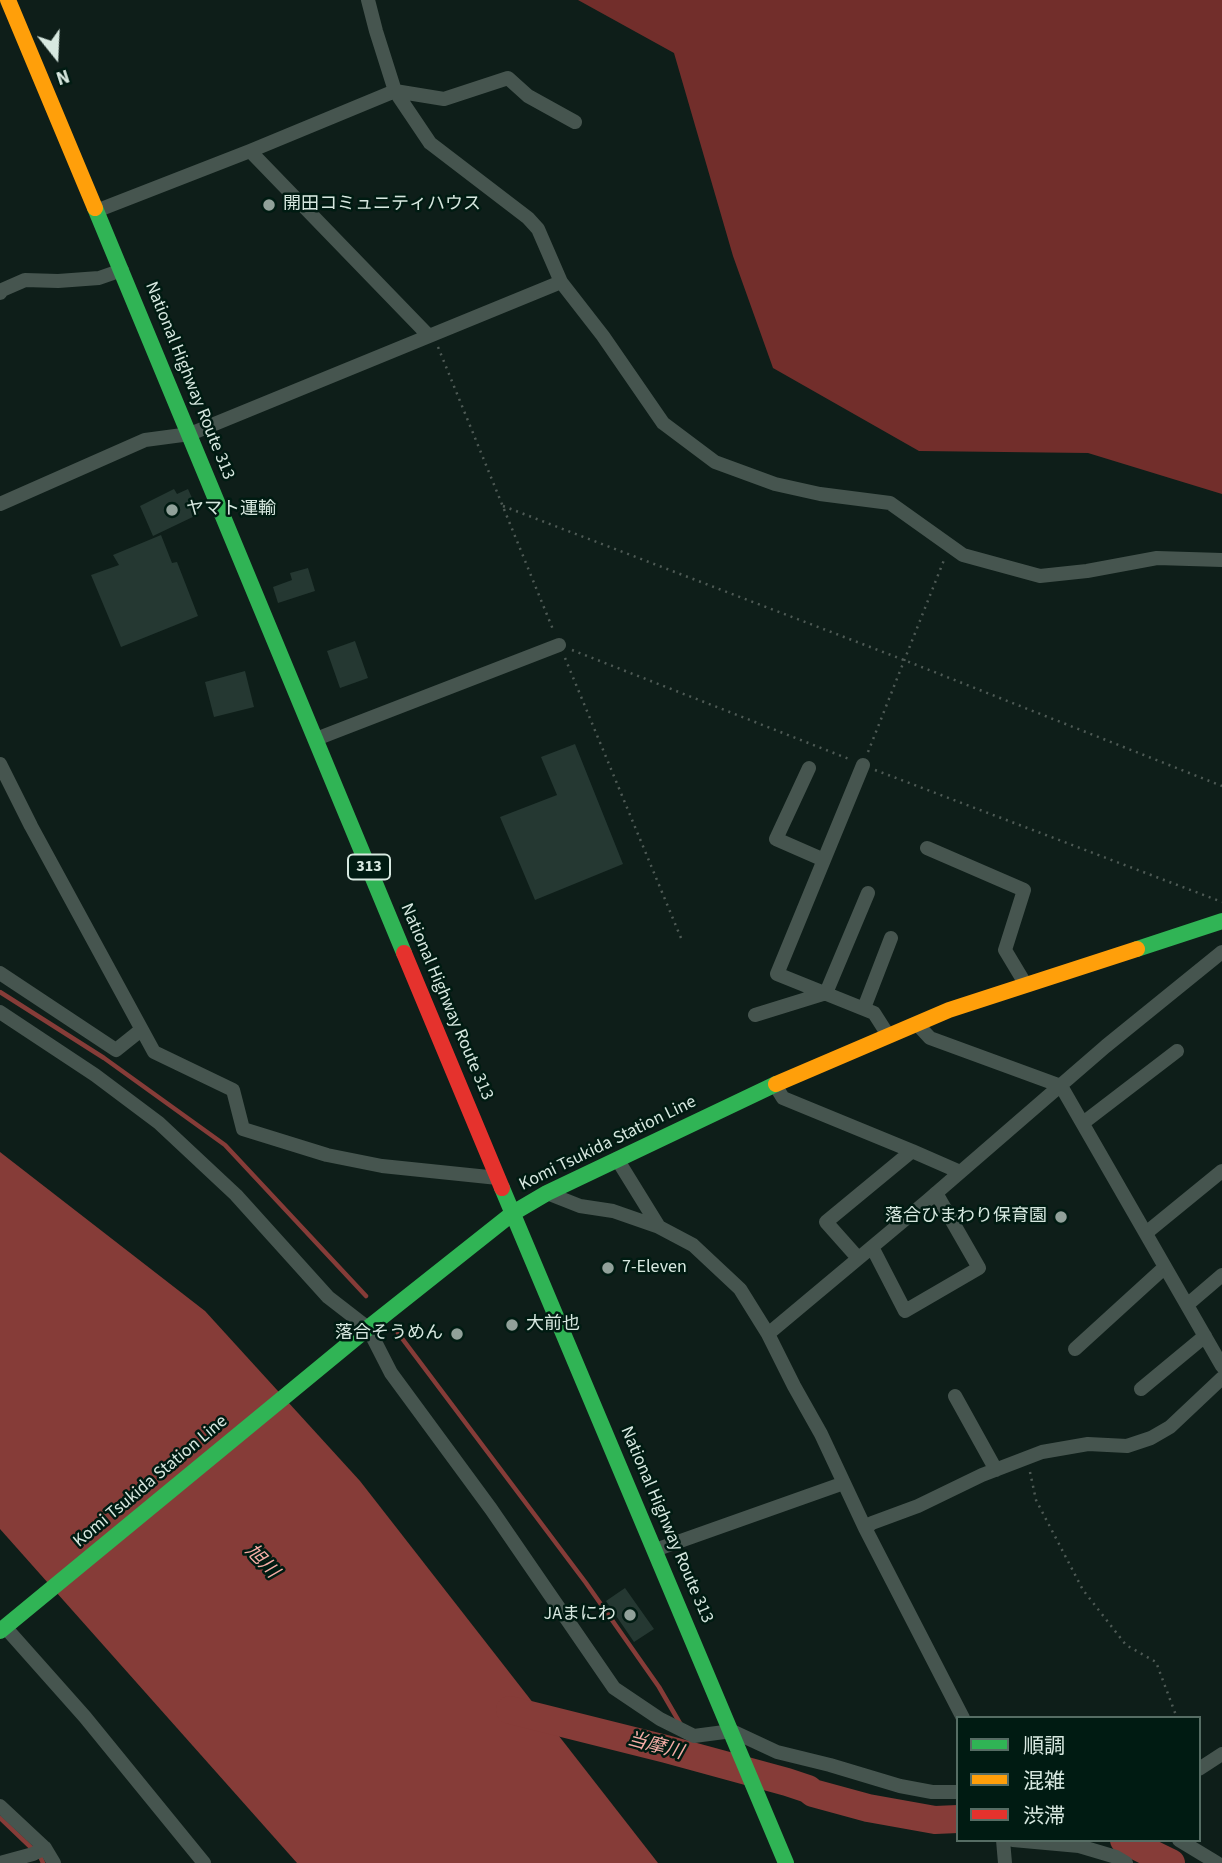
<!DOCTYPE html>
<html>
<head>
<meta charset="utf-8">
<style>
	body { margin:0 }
	#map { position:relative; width:1222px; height:1863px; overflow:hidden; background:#0e1e19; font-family:"Source Sans 3","Noto Sans JP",sans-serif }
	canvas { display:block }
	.legend { position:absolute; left:956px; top:1716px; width:245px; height:126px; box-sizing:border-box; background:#001b12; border:2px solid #566d64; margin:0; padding:9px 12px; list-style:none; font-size:21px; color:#d7e8e0 }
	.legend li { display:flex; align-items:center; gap:14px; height:35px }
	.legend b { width:35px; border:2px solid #566d64 }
	.north { position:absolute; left:21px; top:21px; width:70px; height:70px; -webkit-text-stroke:5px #001b12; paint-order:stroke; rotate:162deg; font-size:19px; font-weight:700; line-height:28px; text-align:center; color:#d7e8e0 }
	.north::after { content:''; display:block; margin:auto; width:24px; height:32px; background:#d7e8e0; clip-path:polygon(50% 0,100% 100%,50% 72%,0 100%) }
</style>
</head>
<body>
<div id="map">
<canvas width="1222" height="1863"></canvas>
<ul class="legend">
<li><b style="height:9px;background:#30b455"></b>順調</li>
<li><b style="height:9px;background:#ff9f0a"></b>混雑</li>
<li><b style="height:9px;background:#e5322d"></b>渋滞</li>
</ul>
<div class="north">N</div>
</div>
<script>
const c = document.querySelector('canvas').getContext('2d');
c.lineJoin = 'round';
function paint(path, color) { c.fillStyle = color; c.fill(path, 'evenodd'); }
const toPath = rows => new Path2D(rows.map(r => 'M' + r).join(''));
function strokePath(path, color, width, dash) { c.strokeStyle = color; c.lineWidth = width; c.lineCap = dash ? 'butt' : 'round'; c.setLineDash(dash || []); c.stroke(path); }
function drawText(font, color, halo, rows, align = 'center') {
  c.font = font + ' "Source Sans 3","Noto Sans JP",sans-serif'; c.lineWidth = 5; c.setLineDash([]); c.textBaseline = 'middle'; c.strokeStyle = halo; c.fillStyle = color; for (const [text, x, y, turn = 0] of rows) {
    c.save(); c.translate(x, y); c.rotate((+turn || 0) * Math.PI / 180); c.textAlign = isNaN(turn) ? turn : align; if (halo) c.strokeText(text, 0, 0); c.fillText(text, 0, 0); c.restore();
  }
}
const forest = toPath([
	[578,0,1222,0,1222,494,1088,453,919,451,773,368,733,256,674,53]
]);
const water = toPath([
	[0,1152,205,1311,360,1481,658,1863,297,1863,0,1529]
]);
const stream = toPath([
	[0,992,104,1058,225,1145,366,1296],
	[398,1333,586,1583,659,1687,681,1725],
	[689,1738,701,1759],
	[0,1818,40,1856,43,1863]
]);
const river = toPath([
	[510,1710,666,1749,787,1782,808,1789,813,1793,868,1808,935,1820,958,1819],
	[1124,1840,1171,1863]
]);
const building = toPath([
	[174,489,177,494,188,489,199,514,153,536,140,506],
	[161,535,172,563,177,562,198,616,121,647,91,575,119,565,113,555],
	[308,568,315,591,278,603,273,587,292,580,290,573],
	[355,641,368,678,340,688,327,651],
	[245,671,254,707,214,717,205,682],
	[575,744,623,864,535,900,500,817,557,795,541,757],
	[625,1588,654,1629,634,1642,606,1601]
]);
const path = toPath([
	[438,347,554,632],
	[503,506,904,660,1222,786],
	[572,650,849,759],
	[565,658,681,938],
	[868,752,944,560],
	[875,770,1222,902],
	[1030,1472,1036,1500,1083,1590,1126,1645,1156,1662,1177,1718]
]);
const street = toPath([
	[368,0,376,31,395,91,430,143,528,218,538,229,561,282,603,336,663,423,715,462,775,484,820,494,890,503,963,555,1040,576,1087,571,1157,558,1222,560],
	[250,151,429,336],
	[96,211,250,151,395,91,444,99,508,78,528,96,575,122],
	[0,293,2,290,25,280,58,281,99,278,122,270],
	[0,504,145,440,190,434,561,282],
	[316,739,559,645],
	[0,764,31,826,154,1052,233,1090,243,1129,327,1155,382,1166,498,1178],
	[863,765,777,974,874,1013,888,1035],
	[809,768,776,839,824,860],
	[927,848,1024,890,1005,950,1026,985],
	[0,973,116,1050,141,1030],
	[864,1008,891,938],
	[0,1012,95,1075,159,1123,236,1195,328,1297,368,1328,391,1373,491,1509,614,1688,660,1719,694,1736,732,1731,777,1752,830,1765,900,1786,932,1792,958,1792],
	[755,1015,826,993,868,893],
	[917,1024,930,1038,1061,1086,1222,1366],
	[775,1085,783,1098,912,1151],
	[1083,1123,1177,1051],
	[617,1159,659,1227],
	[547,1193,580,1206,613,1211,659,1227,693,1245,740,1289,768,1334,794,1386,821,1434,865,1528,963,1718],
	[1146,1233,1222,1171],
	[872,1247,905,1311,979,1268,936,1193],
	[858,1258,826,1222,912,1151,960,1172],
	[1187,1305,1222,1275],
	[768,1334,927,1201,1106,1046,1222,952],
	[1075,1349,1165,1267],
	[1141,1389,1205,1336],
	[955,1396,996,1470],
	[865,1528,872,1523,918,1506,982,1475,1042,1452,1088,1444,1127,1446,1151,1438,1170,1427,1222,1378],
	[655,1550,844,1483],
	[5,1627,85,1717,204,1863],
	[1199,1769,1222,1754],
	[0,1806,45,1848,54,1863],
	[1003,1840,1005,1863],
	[1013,1840,1079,1846,1116,1857,1126,1863],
	[1179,1840,1217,1863],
	[0,1863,33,1854,45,1848]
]);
const fast = toPath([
	[95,208,404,953],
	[1137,949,1222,921],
	[502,1188,786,1863],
	[0,1631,368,1328,513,1213,547,1193,776,1084]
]);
const slow = toPath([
	[8,0,95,208],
	[776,1084,949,1010,1137,949]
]);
const jam = toPath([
	[404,953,502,1188]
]);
const markers = [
	[269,205,7,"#91a19a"],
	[172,510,7,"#91a19a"],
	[1061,1217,7,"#91a19a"],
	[608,1268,7,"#91a19a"],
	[512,1325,7,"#91a19a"],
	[457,1334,7,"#91a19a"],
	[630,1615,7,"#91a19a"]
];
const shields = [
	[369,867,42]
];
const shieldNames = [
	["313",369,867]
];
const poiNames = [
	["開田コミュニティハウス",283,205],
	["ヤマト運輸",186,510],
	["落合ひまわり保育園",1047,1217,"right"],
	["7-Eleven",622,1268],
	["大前也",526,1325],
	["落合そうめん",443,1334,"right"],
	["JAまにわ",616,1615,"right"]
];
const streetNames = [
	["National Highway Route 313",189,381,68],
	["National Highway Route 313",446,1002,67],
	["Komi Tsukida Station Line",608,1144,-26],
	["Komi Tsukida Station Line",151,1482,-40],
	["National Highway Route 313",666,1525,67]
];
const waterNames = [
	["旭川",261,1562,46],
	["当摩川",655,1747,15]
];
paint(forest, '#722e2b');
paint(water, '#863c38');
strokePath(stream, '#863c38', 4.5);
strokePath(river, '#863c38', 28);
paint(building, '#253832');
strokePath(path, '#4e5a55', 2.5, [2, 5]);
strokePath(street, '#46554f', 14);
strokePath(fast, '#30b455', 16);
strokePath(slow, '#ff9f0a', 16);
strokePath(jam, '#e5322d', 16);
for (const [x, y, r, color] of markers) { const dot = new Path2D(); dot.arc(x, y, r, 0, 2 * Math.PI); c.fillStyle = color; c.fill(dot); strokePath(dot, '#001b12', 2.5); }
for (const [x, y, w] of shields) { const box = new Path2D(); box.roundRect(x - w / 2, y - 12.5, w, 25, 5); c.fillStyle = '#001b12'; c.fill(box); strokePath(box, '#d7e8e0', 2); }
drawText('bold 16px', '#d7e8e0', null, shieldNames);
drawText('18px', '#d7e8e0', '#001b12', poiNames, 'left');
drawText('18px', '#d7e8e0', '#001b12', streetNames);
drawText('italic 19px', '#f5ada6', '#001b12', waterNames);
</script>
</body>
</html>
